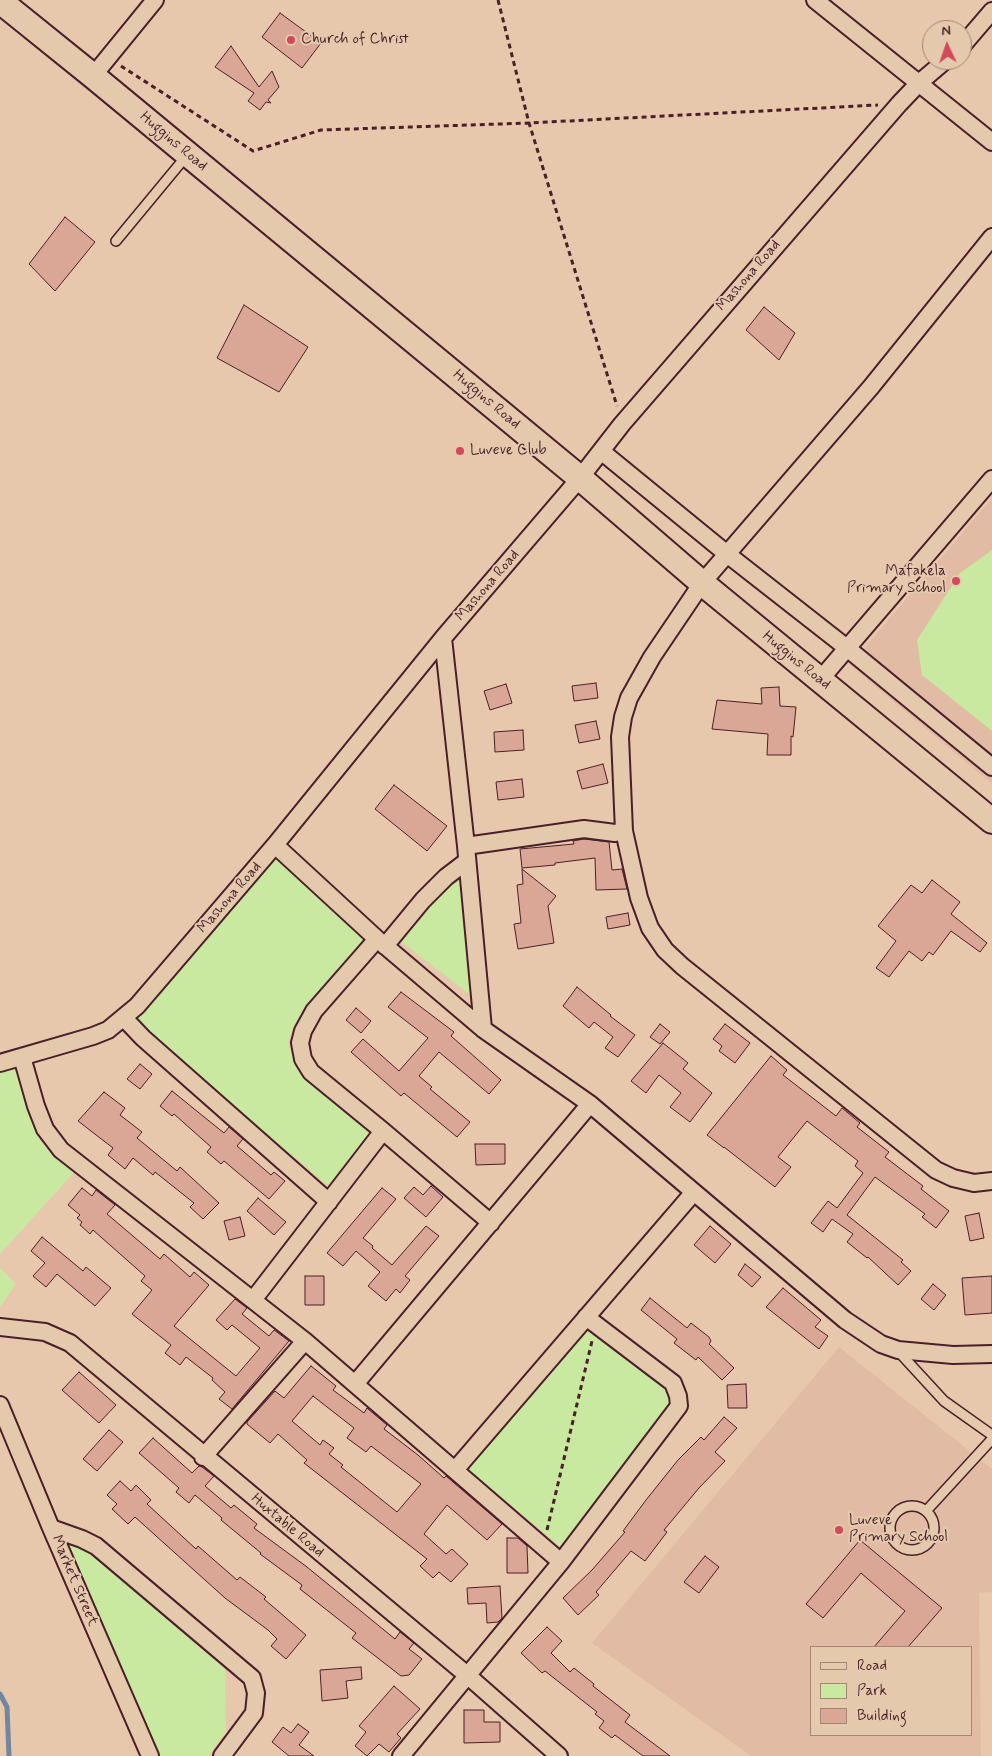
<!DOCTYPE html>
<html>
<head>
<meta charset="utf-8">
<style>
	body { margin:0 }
	#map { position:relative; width:992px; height:1756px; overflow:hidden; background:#e8c8ac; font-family:Mynerve,sans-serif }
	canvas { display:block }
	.legend { position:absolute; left:810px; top:1646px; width:162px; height:90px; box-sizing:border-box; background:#e4c9ac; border:1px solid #a68578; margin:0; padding:6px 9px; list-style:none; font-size:15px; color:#4a1f2b }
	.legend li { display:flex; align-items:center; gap:10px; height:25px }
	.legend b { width:25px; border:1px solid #a68578 }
	.north { position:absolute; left:922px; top:20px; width:50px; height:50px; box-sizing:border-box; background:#e4c9ac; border:1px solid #a68578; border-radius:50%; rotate:357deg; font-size:14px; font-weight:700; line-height:20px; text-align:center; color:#4a1f2b }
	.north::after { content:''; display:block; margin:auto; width:18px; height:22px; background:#d1495b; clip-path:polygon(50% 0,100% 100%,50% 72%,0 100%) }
</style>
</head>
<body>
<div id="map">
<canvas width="992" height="1756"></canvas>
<ul class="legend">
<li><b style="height:6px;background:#e4c9ac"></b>Road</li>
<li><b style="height:14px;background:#c9e8a0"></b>Park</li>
<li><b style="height:14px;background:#daa695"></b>Building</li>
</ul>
<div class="north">N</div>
</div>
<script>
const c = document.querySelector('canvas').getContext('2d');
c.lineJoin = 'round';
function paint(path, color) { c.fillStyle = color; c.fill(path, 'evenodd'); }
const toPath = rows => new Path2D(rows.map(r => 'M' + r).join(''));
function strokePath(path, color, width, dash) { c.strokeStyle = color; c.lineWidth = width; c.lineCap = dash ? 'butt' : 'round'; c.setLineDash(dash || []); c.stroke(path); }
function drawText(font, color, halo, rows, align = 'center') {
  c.font = font + ' Mynerve,sans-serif'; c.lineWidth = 4; c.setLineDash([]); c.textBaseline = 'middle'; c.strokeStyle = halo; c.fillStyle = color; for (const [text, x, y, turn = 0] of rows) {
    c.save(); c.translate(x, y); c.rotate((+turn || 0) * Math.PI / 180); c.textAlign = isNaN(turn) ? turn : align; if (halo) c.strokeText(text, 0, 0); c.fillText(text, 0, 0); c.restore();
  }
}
const built = toPath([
	[992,498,992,784,850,665],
	[839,1347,992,1469,992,1592,979,1593,981,1756,751,1756,592,1643],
	[811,1647,971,1647,971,1735,811,1735]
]);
const green = toPath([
	[992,550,992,731,922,675,917,640,960,573],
	[275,853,369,938,309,1007,293,1030,288,1042,293,1058,301,1073,376,1131,332,1189,148,1034,136,1018],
	[462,870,473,997,398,939],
	[18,1066,30,1106,78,1168,0,1254,0,1071],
	[0,1268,16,1284,0,1307],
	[585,1328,669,1387,672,1408,560,1546,467,1469],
	[63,1540,81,1547,98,1559,225,1669,226,1732,208,1756,159,1756]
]);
const stream = toPath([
	[0,1694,7,1707,9,1756]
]);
const building = toPath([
	[280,13,321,43,302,68,262,37,280,13],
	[231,46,259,87,272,71,279,87,268,100,271,103,266,102,260,110,248,101,254,93,215,67,231,46],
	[65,217,95,242,55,291,29,264,65,217],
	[244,305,308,347,279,392,217,358,244,305],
	[764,307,795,333,779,360,746,330,764,307],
	[596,683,598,698,574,701,572,686,596,683],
	[506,684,512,703,490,710,484,691,506,684],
	[779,687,780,706,796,707,793,737,791,736,791,755,767,755,768,734,712,729,717,700,762,704,761,688,779,687],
	[596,721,600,739,579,743,575,725,596,721],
	[523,730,524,750,495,752,494,732,523,730],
	[603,764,608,783,582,789,577,771,603,764],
	[522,779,524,797,498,800,496,782,522,779],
	[394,785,447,826,427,851,375,809,394,785],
	[584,839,609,842,612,870,622,869,627,889,596,890,595,858,555,863,555,865,522,868,520,849,574,844,573,841,584,839],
	[522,869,556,896,548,906,554,943,518,949,514,924,521,923,517,885,523,884,522,869],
	[932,880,960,902,951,914,987,943,980,952,951,931,933,955,929,952,922,961,909,951,889,977,876,968,896,941,878,926,911,885,922,893,932,880],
	[628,913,630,925,608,929,606,917,628,913],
	[577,987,611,1015,610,1016,635,1035,618,1057,605,1048,613,1037,594,1022,589,1028,563,1006,577,987],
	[401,992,454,1032,451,1036,501,1080,489,1094,439,1052,419,1076,432,1087,430,1089,470,1122,457,1137,404,1093,401,1096,351,1052,363,1039,399,1071,428,1038,388,1007,401,992],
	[356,1008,371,1021,361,1033,346,1020,356,1008],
	[660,1024,670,1032,660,1044,650,1037,660,1024],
	[725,1024,750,1043,735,1063,719,1051,722,1046,713,1039,725,1024],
	[663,1043,688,1063,683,1069,712,1093,690,1122,670,1107,681,1093,659,1075,646,1093,631,1081,663,1043],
	[771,1056,787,1070,783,1075,836,1116,842,1108,860,1123,857,1127,889,1152,885,1157,923,1186,921,1189,949,1211,936,1228,922,1217,925,1214,875,1177,847,1215,903,1260,901,1262,911,1271,898,1285,868,1257,867,1258,847,1242,853,1234,832,1219,823,1232,811,1223,828,1201,837,1208,863,1173,855,1166,858,1161,807,1121,778,1157,791,1167,775,1187,724,1147,724,1148,707,1135,771,1056],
	[140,1064,152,1074,140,1089,127,1079,140,1064],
	[172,1091,224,1133,229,1127,243,1139,237,1146,271,1175,274,1172,285,1181,269,1199,224,1161,221,1164,207,1152,211,1147,174,1114,172,1116,160,1106,172,1091],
	[104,1092,125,1108,120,1115,142,1132,137,1138,177,1171,180,1167,219,1203,203,1219,190,1207,194,1203,155,1172,153,1175,133,1158,125,1169,108,1155,113,1148,78,1121,104,1092],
	[475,1144,505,1144,505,1164,476,1165,475,1144],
	[431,1186,443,1197,426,1217,404,1198,414,1187,423,1195,431,1186],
	[82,1188,92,1196,96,1190,115,1205,107,1214,160,1259,164,1254,190,1277,194,1272,209,1285,174,1326,236,1376,260,1348,232,1325,227,1330,216,1320,235,1299,247,1308,242,1314,269,1336,274,1330,289,1341,232,1409,219,1399,225,1392,212,1380,213,1378,186,1357,180,1365,165,1353,171,1345,132,1314,152,1290,141,1281,145,1276,93,1230,90,1234,80,1225,82,1222,77,1218,80,1215,68,1205,82,1188],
	[382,1188,396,1199,363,1238,373,1246,372,1248,392,1265,426,1226,439,1236,405,1276,410,1280,400,1293,396,1289,386,1301,368,1286,380,1272,356,1251,343,1266,327,1253,382,1188],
	[258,1198,286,1222,274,1235,247,1211,258,1198],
	[979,1213,984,1238,970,1241,965,1216,979,1213],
	[240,1217,245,1236,229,1240,224,1221,240,1217],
	[710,1226,731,1244,715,1263,694,1245,710,1226],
	[42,1237,83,1271,86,1267,111,1288,95,1306,57,1274,46,1287,33,1276,45,1263,31,1251,42,1237],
	[745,1264,761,1277,752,1287,738,1275,745,1264],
	[305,1276,324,1276,324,1305,305,1305,305,1276],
	[992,1276,992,1313,965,1315,962,1278,992,1276],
	[933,1284,946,1295,934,1310,921,1299,933,1284],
	[783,1288,821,1320,815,1327,828,1336,819,1349,766,1307,783,1288],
	[650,1298,687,1328,691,1323,709,1337,711,1341,709,1344,734,1368,722,1380,698,1357,696,1360,674,1343,677,1339,641,1310,650,1298],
	[311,1366,336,1386,333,1390,364,1413,367,1408,387,1425,384,1429,418,1455,444,1478,446,1476,502,1524,487,1540,447,1505,424,1534,446,1554,452,1549,468,1564,451,1582,439,1572,433,1578,420,1566,427,1559,304,1463,307,1460,278,1434,270,1443,247,1424,247,1422,275,1391,284,1398,311,1366],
	[313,1396,354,1428,347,1438,366,1452,371,1446,421,1484,397,1512,341,1467,343,1465,329,1454,334,1448,323,1440,320,1445,292,1421,313,1396],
	[79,1372,116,1405,99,1423,62,1390,79,1372],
	[746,1384,747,1408,728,1408,727,1385,746,1384],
	[724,1417,737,1428,715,1452,725,1461,699,1488,664,1530,667,1532,645,1561,631,1551,596,1592,599,1595,578,1615,563,1598,592,1570,625,1532,623,1531,646,1500,678,1460,701,1437,704,1440,724,1417],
	[109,1430,123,1442,97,1471,83,1459,109,1430],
	[153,1438,192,1473,199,1466,202,1467,214,1476,205,1486,231,1508,234,1505,257,1524,254,1528,307,1567,395,1639,400,1632,414,1643,409,1649,422,1659,409,1675,401,1676,352,1638,356,1633,300,1589,302,1585,260,1554,261,1553,221,1520,222,1518,195,1495,189,1503,176,1492,179,1488,139,1453,153,1438],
	[120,1481,131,1491,136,1485,151,1500,147,1504,196,1549,198,1546,237,1580,240,1577,266,1597,264,1599,306,1635,286,1659,271,1646,277,1639,268,1630,225,1598,135,1517,128,1524,112,1509,117,1504,107,1495,120,1481],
	[507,1538,518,1538,527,1546,528,1573,507,1573,507,1538],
	[860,1540,942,1608,908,1647,874,1647,905,1611,861,1573,823,1618,806,1604,860,1540],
	[705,1556,719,1567,699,1593,684,1582,705,1556],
	[500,1586,502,1618,498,1622,487,1623,486,1603,468,1604,467,1588,500,1586],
	[547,1627,562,1641,551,1653,570,1672,574,1668,594,1684,593,1686,630,1715,625,1722,670,1756,643,1756,615,1735,612,1738,599,1728,604,1721,595,1714,597,1712,545,1671,542,1673,521,1653,547,1627],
	[361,1667,362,1679,346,1681,348,1698,322,1701,320,1670,361,1667],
	[394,1686,420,1709,397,1734,401,1738,389,1752,379,1744,367,1756,355,1746,366,1732,359,1726,394,1686],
	[464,1710,484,1710,484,1722,500,1722,500,1742,464,1743,464,1710],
	[298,1724,309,1732,299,1745,314,1756,289,1756,272,1742,283,1727,291,1733,298,1724]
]);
const path = toPath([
	[498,0,529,123,617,406],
	[121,66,253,151,321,130,529,123,878,105],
	[547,1530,592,1341]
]);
const lane = toPath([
	[116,241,188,154],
	[898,1351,944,1401,992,1435],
	'890 1528a22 22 0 1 1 44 0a22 22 0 1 1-44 0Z',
	[927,1510,992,1439]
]);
const street = toPath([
	[815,0,992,142],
	[962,46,992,11],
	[93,76,155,0],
	[992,237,871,387,702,583,652,657,629,698,623,717,620,737,624,831,639,898,650,928,665,950,682,966,936,1170,953,1178,974,1183,992,1181],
	[601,451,727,554,847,648,992,767],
	[443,638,466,846,483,1029],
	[819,681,992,479],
	[275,845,377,939,483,1029,590,1104,845,1320,881,1344,898,1350,953,1355,992,1354],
	[466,846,584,829,615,833,624,831],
	[377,939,314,1011,303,1031,300,1043,303,1059,311,1072,383,1131,491,1223],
	[385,946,423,900,446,877,467,861],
	[124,1018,143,1038,329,1202],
	[22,1057,36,1106,45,1129,61,1150,305,1341,561,1562],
	[0,1063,93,1036,108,1030,137,1006,275,845,443,638,580,478,622,424,899,104,919,83,946,60],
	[253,1300,383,1131],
	[0,1327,45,1332,70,1343,467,1675,559,1756],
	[355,1384,590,1104],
	[0,1405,51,1528,150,1756],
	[203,1457,305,1341],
	[455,1470,694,1192],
	[51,1528,82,1539,96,1546,252,1678,256,1693,254,1713,222,1756],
	[401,1756,561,1562,679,1406,678,1396,673,1383,586,1317]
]);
const secondary = toPath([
	[0,1,93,76,580,478,702,583,992,821]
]);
const markers = [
	[291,40,5,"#d1495b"],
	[460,451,5,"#d1495b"],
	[956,581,5,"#d1495b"],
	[839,1530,5,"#d1495b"]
];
const poiNames = [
	["Church of Christ",301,40],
	["Luveve Club",470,451],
	["Mafakela",946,572,"right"],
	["Primary School",946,589,"right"],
	["Luveve",849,1521],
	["Primary School",849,1538]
];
const streetNames = [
	["Huggins Road",173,142,40],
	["Mashona Road",749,276,-49],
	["Huggins Road",486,400,40],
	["Mashona Road",488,586,-49],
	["Huggins Road",796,661,39],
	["Mashona Road",230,898,-49],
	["Huxtable Road",287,1526,40],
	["Market Street",74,1581,67]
];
paint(built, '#e1bba3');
paint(green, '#c9e8a0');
strokePath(stream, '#71879f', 5);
paint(building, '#daa695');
strokePath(building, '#4a1f2b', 1);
strokePath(lane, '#4a1f2b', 12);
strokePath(street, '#4a1f2b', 20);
strokePath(secondary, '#4a1f2b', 28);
strokePath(path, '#4a1f2b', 3, [5, 4]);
strokePath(lane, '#e4c9ac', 9);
strokePath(street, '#e4c9ac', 16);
strokePath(secondary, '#e4c9ac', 24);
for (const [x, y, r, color] of markers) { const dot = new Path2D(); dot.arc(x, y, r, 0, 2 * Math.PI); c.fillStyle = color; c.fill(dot); strokePath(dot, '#e4c9ac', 2); }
drawText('15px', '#4a1f2b', '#e4c9ac', poiNames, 'left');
drawText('15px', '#4a1f2b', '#e4c9ac', streetNames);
</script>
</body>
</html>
